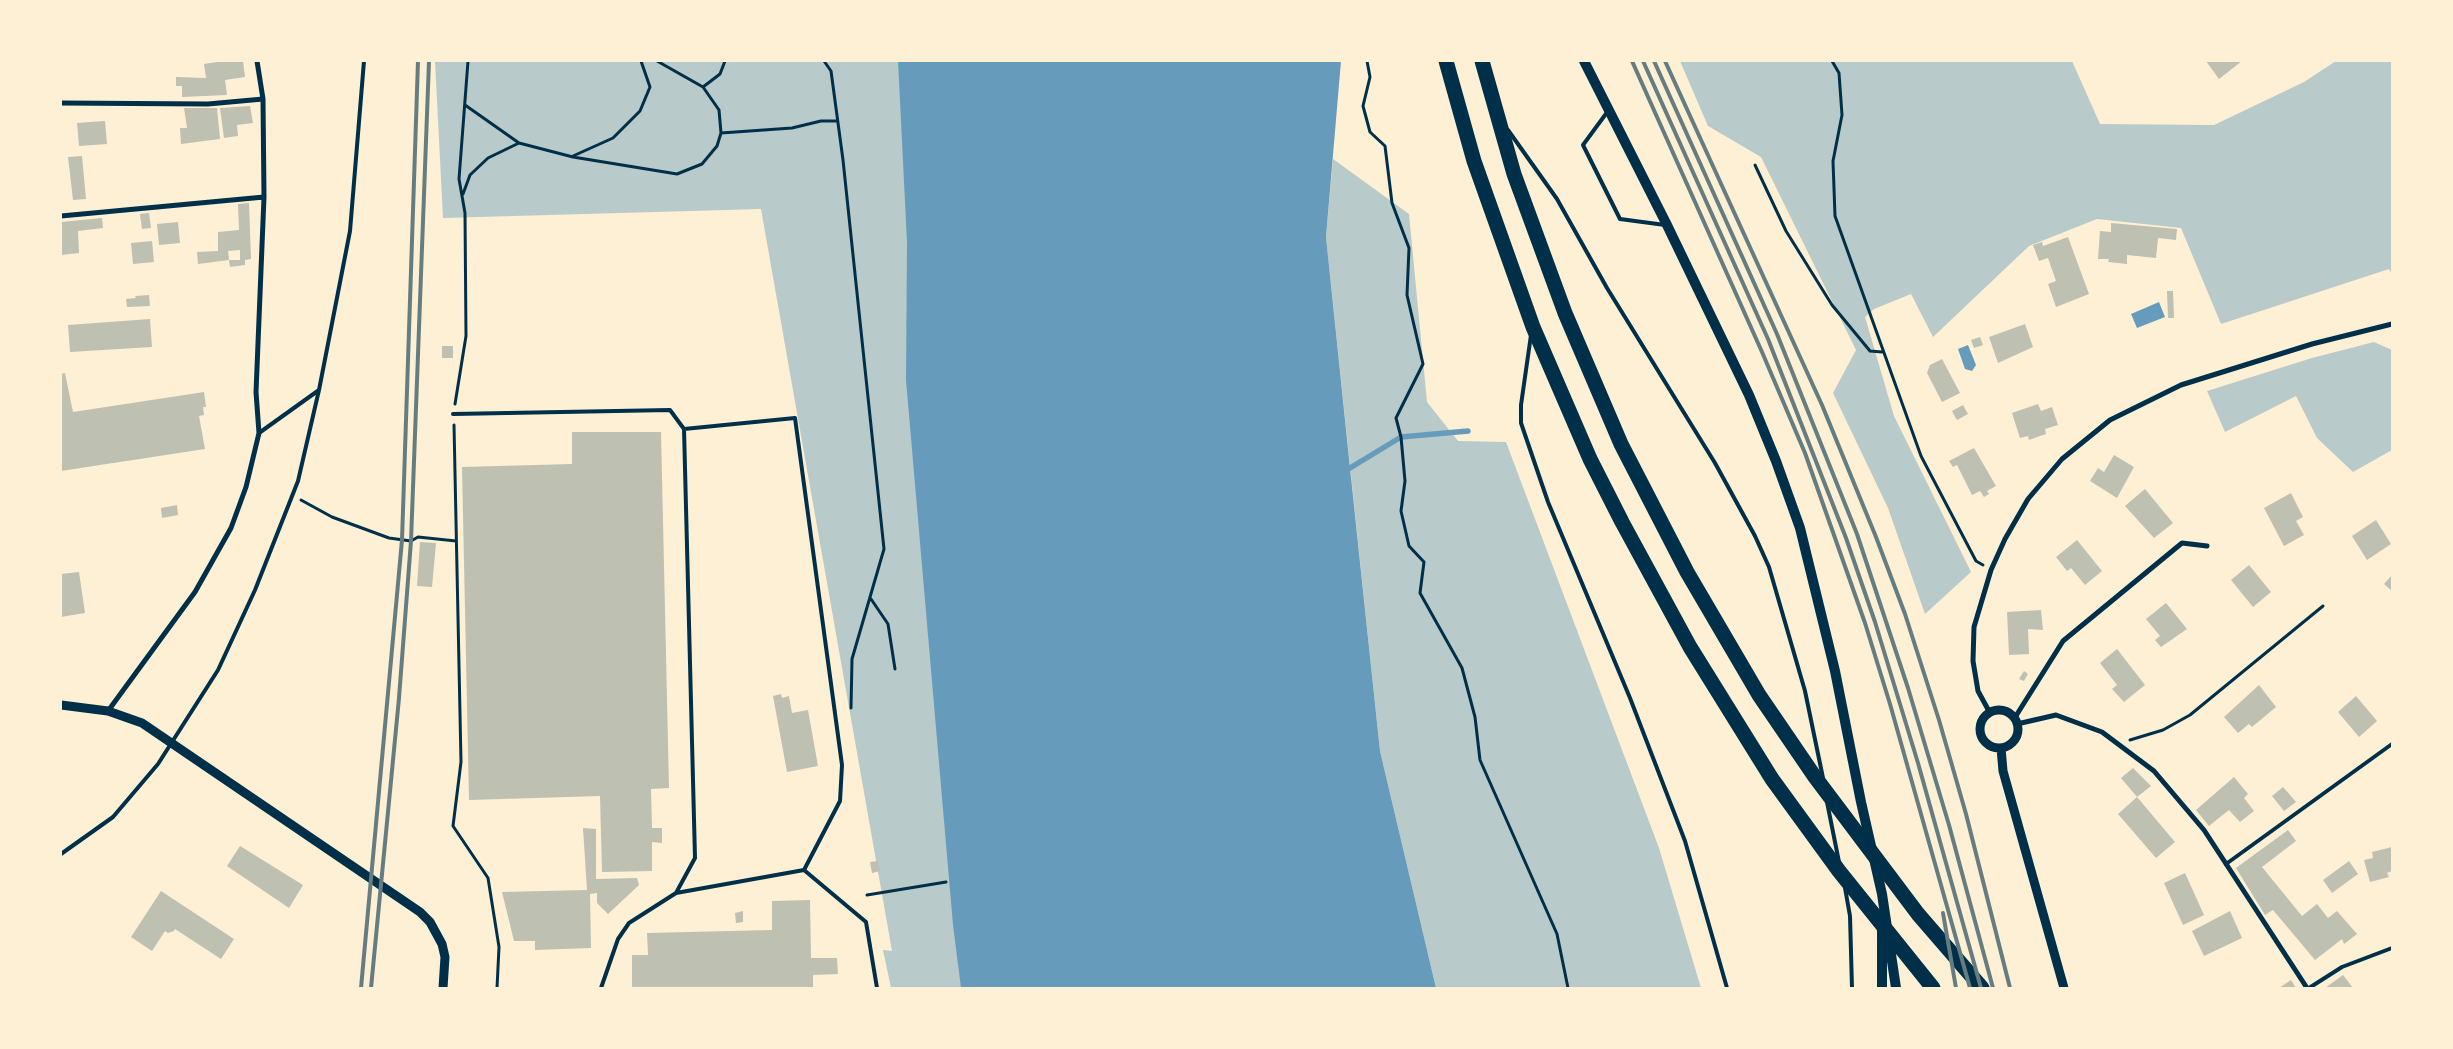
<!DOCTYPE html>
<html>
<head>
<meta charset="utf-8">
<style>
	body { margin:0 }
	#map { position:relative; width:2453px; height:1049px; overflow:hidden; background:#fdf0d5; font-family:"Exo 2",sans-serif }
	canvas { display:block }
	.frame { position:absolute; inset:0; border:62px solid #fdf0d5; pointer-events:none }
</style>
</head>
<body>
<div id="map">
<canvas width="2453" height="1049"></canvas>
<div class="frame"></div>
</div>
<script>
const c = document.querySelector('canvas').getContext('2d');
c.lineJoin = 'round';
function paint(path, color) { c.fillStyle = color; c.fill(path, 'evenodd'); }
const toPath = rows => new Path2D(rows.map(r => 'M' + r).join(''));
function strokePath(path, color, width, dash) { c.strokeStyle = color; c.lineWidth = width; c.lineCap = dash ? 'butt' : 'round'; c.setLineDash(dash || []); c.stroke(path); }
const green = toPath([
	[435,61,1127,61,1208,988,891,988,883,950,892,951,761,209,443,218],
	[1680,61,2072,61,2100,124,2214,125,2304,82,2336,61,2392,61,2392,275,2389,269,2221,324,2181,228,2097,219,2029,246,1933,337,1911,294,1874,309,1865,317,1894,416,1971,572,1925,614,1888,508,1833,393,1856,350,1761,157,1708,126],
	[1333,159,1409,214,1427,402,1458,441,1506,442,1659,848,1701,988,1436,988,1380,751,1326,237],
	[2374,342,2392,350,2392,450,2353,472,2317,438,2296,396,2225,432,2207,391,2312,358]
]);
const water = toPath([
	[898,61,1341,61,1326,237,1350,468,1380,751,1436,988,961,988,953,925,906,380,907,242],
	[2159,302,2165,317,2137,328,2131,314],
	[1968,345,1976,365,1972,371,1965,369,1958,349]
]);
const stream = toPath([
	[1350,468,1401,437,1468,431]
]);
const building = toPath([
	[224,61,243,61,245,77,225,80,227,95,182,97,182,86,176,86,176,77,206,78,204,64],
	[2206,61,2242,61,2219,79],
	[250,106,253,123,237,125,238,136,224,138,220,108],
	[184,108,217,108,220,139,181,144,180,128,187,128],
	[90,122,105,121,107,144,79,146,77,123],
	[82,156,86,199,73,200,68,157],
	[249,203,251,259,245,260,245,265,230,267,229,260,240,260,240,250,228,251,229,260,198,264,197,252,218,251,218,232,239,230,238,204],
	[149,213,151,228,142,229,140,214],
	[102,218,103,228,78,231,79,253,61,255,61,222],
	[178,222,180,243,159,245,157,224],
	[2111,223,2177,229,2176,240,2158,238,2156,258,2127,255,2127,264,2108,262,2109,259,2098,259,2100,231,2111,232],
	[2068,237,2089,294,2056,307,2048,284,2056,281,2048,258,2039,261,2033,245,2042,242,2043,246],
	[152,241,154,262,133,264,131,243],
	[2167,291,2173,291,2174,318,2168,318],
	[149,295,150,306,127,307,126,299,136,298,135,296],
	[150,319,152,347,70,352,68,325],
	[2025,324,2033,347,1998,363,1989,337],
	[1980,337,1983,345,1974,348,1971,340],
	[442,346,453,346,453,358,442,358],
	[1942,359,1960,393,1942,402,1927,373,1930,365],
	[65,373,73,412,204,392,206,407,203,407,204,415,199,416,205,449,61,471,61,374],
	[2038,404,2041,411,2052,407,2058,425,2045,429,2046,434,2040,436,2029,440,2028,436,2020,438,2012,413],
	[1963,405,1968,414,1957,420,1952,411],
	[572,432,661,432,669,788,651,789,652,828,662,828,662,843,652,842,652,871,602,872,600,796,469,800,462,467,572,464],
	[1974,448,1996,486,1987,491,1989,494,1984,497,1980,491,1972,495,1957,465,1953,467,1949,461],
	[2114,455,2134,467,2117,498,2090,481,2098,468,2104,472],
	[2145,489,2173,523,2154,538,2125,506],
	[2291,493,2303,517,2296,521,2304,535,2284,546,2264,508],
	[177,505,178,515,162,518,161,508],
	[2376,520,2391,544,2367,560,2352,536],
	[2077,540,2102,571,2085,585,2071,568,2067,571,2056,557],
	[420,542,436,543,432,587,417,586],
	[2249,565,2271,592,2253,607,2231,580],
	[79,572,85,613,61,617,61,574],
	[2392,575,2392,591,2384,584],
	[2166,603,2187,629,2161,647,2155,640,2160,636,2146,619],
	[2041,610,2043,630,2028,629,2029,654,2009,655,2007,612],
	[2117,649,2145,685,2124,702,2112,689,2117,685,2100,663],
	[2024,671,2028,674,2024,681,2019,679],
	[2259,685,2276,707,2252,727,2249,724,2238,733,2224,717],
	[781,694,782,698,789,696,792,713,808,710,818,766,787,772,773,696],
	[2356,696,2377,721,2359,737,2338,712],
	[2133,768,2151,786,2137,797,2175,842,2156,858,2118,814,2137,797,2121,778],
	[2234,777,2248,794,2244,798,2254,811,2240,822,2229,810,2209,826,2196,810],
	[2283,787,2296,802,2284,811,2272,796],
	[583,828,596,829,596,879,637,878,639,885,608,914,597,903,597,893,590,894,591,948,535,950,535,941,514,941,502,892,587,890],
	[2288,830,2296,841,2262,867,2302,916,2317,904,2328,918,2337,911,2357,934,2344,944,2342,939,2315,960,2273,910,2265,915,2236,868],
	[240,846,303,885,289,908,227,866],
	[2392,847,2392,871,2387,873,2389,877,2370,882,2364,860,2373,858,2372,852],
	[878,861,880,871,872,873,870,862],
	[2349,861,2358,874,2332,893,2323,880],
	[2185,873,2204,915,2183,925,2164,883],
	[161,891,234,939,221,959,175,929,174,931,168,933,165,931,152,951,131,937],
	[810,900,811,958,837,958,838,974,813,975,813,988,632,988,632,955,648,955,647,933,772,930,772,901],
	[743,911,743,922,736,923,735,913],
	[2230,911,2242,938,2204,956,2192,931],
	[2343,975,2353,988,2325,988],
	[2291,980,2296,988,2279,988]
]);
const path = toPath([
	[824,61,831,71,843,160,884,549,852,659,851,708],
	[1367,61,1370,77,1363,106,1370,132,1385,146,1392,203,1409,248,1407,295,1423,364,1396,418,1401,437,1405,481,1401,511,1409,546,1424,562,1420,593,1462,668,1475,717,1480,760,1557,934,1568,988],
	[1832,61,1839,73,1842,115,1833,161,1835,216,1921,456,1976,561,1983,565],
	[703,87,720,74,725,61],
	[465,105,519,143,573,157,677,174,702,164,717,146,721,133,719,110,703,87,657,61],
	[721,133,792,128,821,121,837,121],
	[573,156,613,138,640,111,650,87,641,61],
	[1755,165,1786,231,1832,305,1870,351,1882,352],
	[463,194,470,175,488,158,519,143],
	[455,404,466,336,465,213,459,179,468,61],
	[454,425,461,762,453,826,488,878,499,947,497,988],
	[301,500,332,517,389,538,411,541,418,537,456,541],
	[871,599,888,624,895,669],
	[2130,740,2163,730,2190,715,2323,606],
	[867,895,946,882]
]);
const service = toPath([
	[1608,111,1583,145,1620,219,1665,225],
	[1508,130,1557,199,1607,288,1715,463,1755,536,1769,567,1805,691,1823,778],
	[1531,335,1521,405,1521,423,1548,502,1630,698,1685,841,1727,988],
	[453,414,670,410,684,429,695,858,676,893,629,923,618,939,601,988],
	[684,429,795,418,842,765,840,801,804,870],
	[259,433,319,390,350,231,364,61],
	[1827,802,1839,862],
	[61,854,113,817,158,764,218,670,255,590,298,481,319,390],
	[2226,864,2392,744],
	[1845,888,1850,916,1852,988],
	[676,893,804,870,866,922,877,988],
	[2309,988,2342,967,2392,948]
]);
const minor = toPath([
	[61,103,208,104,263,99],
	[61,216,264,197],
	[108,711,195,592,231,528,246,487,259,433,256,392,264,197,263,99,257,61],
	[1990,713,1978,691,1973,661,1974,627,1991,570,2005,539,2028,499,2062,459,2110,420,2181,385,2312,344,2392,324],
	[2014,719,2063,641,2182,543,2207,546],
	[2017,724,2056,715,2102,732,2154,771,2204,830,2307,988]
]);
const tertiary = toPath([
	[61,705,108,711,142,723,420,912,430,922,442,944,445,957,443,988],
	'1980 729a19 19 0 1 1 38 0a19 19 0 1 1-38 0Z',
	[2001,748,2003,771,2064,988]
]);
const secondary = toPath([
	[1584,61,1667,225,1749,395,1776,461,1800,528,1835,671,1861,802,1882,894,1896,988],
	[1882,930,1882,988]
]);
const motorway = toPath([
	[1446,61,1474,161,1533,327,1590,459,1622,522,1690,647,1772,779,1839,871,1933,988],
	[1482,61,1514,174,1565,313,1621,444,1687,572,1759,695,1815,777,1918,914,1982,988]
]);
const rail = toPath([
	[1632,61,1762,352,1805,453,1865,623,1890,704,1970,988],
	[1643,61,1768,339,1846,538,1875,622,1918,763,1981,988],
	[1654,61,1777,334,1857,534,1908,688,1949,825,1993,988],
	[1665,61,1822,405,1876,537,1905,614,1939,720,1966,814,2010,988],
	[1943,913,1956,988],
	[361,988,402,540,418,61],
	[371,988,399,698,411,541,429,61]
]);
paint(green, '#b9caca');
paint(water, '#669bbc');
strokePath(stream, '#669bbc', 5.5);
paint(building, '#bec0b2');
strokePath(path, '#003049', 3);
strokePath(service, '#003049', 4);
strokePath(minor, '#003049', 5);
strokePath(tertiary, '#003049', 9);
strokePath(secondary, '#003049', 10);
strokePath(motorway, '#003049', 15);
strokePath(rail, '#657d81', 4);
</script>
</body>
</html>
